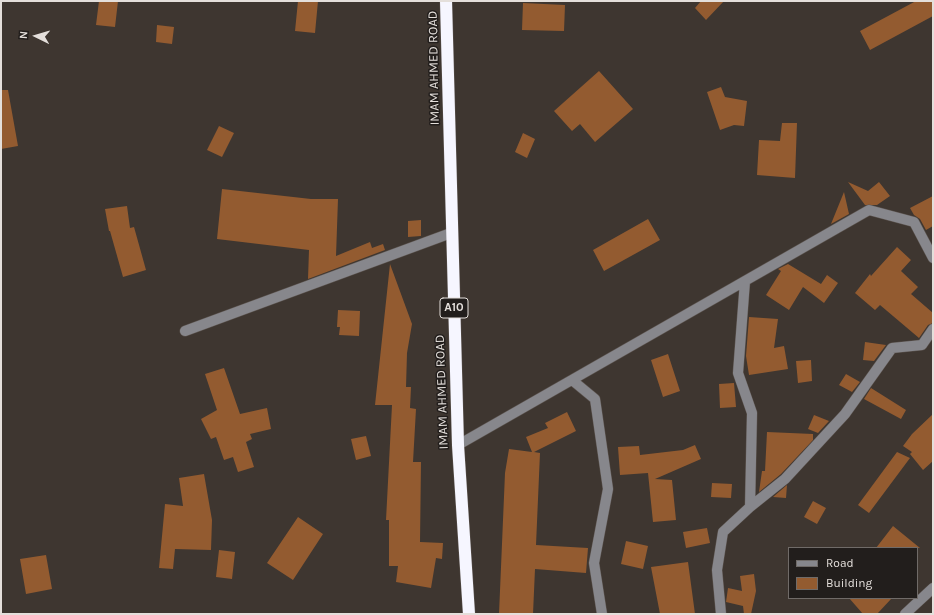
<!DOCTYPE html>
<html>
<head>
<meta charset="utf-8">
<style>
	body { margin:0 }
	#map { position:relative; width:934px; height:615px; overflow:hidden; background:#3e3630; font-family:Karla,sans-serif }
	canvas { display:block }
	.frame { position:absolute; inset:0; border:2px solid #e4dfdb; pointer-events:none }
	.legend { position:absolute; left:788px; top:547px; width:130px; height:52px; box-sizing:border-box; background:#221e1c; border:1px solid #706b68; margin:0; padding:5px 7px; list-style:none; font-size:12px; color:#e4dfdb }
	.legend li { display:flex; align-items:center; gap:8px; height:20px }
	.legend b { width:20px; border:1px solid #706b68 }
	.north { position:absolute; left:16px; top:16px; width:40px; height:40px; -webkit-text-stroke:3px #221e1c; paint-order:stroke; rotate:275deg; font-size:11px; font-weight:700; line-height:16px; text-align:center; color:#e4dfdb }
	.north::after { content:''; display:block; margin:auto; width:14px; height:18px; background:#e4dfdb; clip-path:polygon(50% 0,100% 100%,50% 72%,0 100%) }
</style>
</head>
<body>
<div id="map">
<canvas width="934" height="615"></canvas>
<div class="frame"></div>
<ul class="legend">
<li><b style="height:5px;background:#87878c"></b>Road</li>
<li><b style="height:11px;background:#935b30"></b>Building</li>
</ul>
<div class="north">N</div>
</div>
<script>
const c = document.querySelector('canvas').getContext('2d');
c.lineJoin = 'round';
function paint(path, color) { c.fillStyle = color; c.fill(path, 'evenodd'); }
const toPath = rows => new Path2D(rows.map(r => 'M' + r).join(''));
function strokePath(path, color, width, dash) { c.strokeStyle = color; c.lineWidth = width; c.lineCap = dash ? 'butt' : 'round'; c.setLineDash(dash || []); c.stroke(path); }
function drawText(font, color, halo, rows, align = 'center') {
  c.font = font + ' Karla,sans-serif'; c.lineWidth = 3; c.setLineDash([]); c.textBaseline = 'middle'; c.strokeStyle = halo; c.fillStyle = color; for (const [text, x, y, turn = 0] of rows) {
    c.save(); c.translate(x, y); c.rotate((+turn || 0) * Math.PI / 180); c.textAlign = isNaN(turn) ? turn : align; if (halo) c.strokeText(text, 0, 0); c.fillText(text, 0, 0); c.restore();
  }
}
const building = toPath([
	[99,1,118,1,115,27,96,25],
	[298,1,318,1,315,33,295,31],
	[701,1,724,1,706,20,695,8],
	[916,1,933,1,933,16,870,50,860,31],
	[523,3,565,5,564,31,522,30],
	[157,25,174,27,172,44,156,42],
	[599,71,633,109,595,142,580,124,572,131,554,111],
	[721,87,725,97,747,101,744,126,734,125,720,130,707,92],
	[1,90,8,90,18,146,1,149],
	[782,123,797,123,795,178,757,175,759,140,780,141],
	[219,126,234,133,222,157,207,150],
	[523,133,535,139,527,158,515,152],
	[848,182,868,191,879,182,890,196,877,205,865,205],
	[222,189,311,199,338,199,336,256,370,242,372,248,383,244,385,250,308,279,309,250,217,239],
	[844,192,849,214,831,224],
	[933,196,933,226,926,230,920,219,914,215,910,208],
	[127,206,130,228,134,227,146,270,123,277,110,231,109,231,105,209],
	[648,219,660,240,604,271,593,250],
	[421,220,421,236,408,237,408,221],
	[897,247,911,260,901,271,918,287,911,294,933,313,933,323,928,325,919,338,880,305,875,310,855,293,870,274,871,276],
	[390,264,412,324,407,353,406,387,411,387,410,408,416,409,413,462,421,462,420,542,443,543,442,559,436,558,431,588,396,582,398,566,389,566,389,520,386,520,392,405,375,405],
	[788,264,821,284,827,275,838,283,824,303,803,287,789,310,766,295,781,271,778,269],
	[338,310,360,311,359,336,339,335,340,327,337,327],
	[749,317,778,319,774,348,784,346,788,369,749,375,746,356],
	[865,342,886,345,874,361,863,360],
	[668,354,680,391,663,397,651,360],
	[811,360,812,381,798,383,796,361],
	[224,368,240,414,267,408,271,429,250,434,252,439,246,442,254,467,238,472,233,457,224,460,216,437,211,439,201,419,217,410,205,374],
	[846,374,860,382,852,392,839,385],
	[734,383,736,407,720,408,719,384],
	[871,388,906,410,901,419,864,399],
	[567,412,576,431,534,452,540,453,536,545,588,548,586,573,535,569,533,614,499,614,505,473,509,449,532,452,526,437,548,428,545,423],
	[933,414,933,461,923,470,910,454,912,452,903,446,912,434],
	[814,415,829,421,818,433,808,429],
	[767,432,813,434,813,440,781,474,759,492,762,471,765,471],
	[366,436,371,456,356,460,351,439],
	[695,445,701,459,655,479,672,480,676,520,653,522,648,473,620,475,618,447,639,446,640,455,683,450],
	[897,452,910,458,869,513,858,505],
	[204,474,212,520,211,550,175,549,173,569,159,568,165,504,183,506,179,478],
	[712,483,732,484,731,498,711,497],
	[787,485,786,498,773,497],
	[813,501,826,508,817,524,804,517],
	[298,517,323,534,293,580,267,563],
	[893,526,920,548,876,548],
	[707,528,710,543,686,548,683,532],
	[626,541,648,546,643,569,621,564],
	[219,550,235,552,232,579,216,577],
	[46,555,52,589,26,594,20,559],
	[688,562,695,614,660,614,651,567],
	[754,574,756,591,751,614,744,614,743,606,726,602,728,588,742,591,740,576],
	[849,598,892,598,877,614,863,614]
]);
const minor = toPath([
	[185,331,451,233],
	[572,380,595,399,608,489,594,563,602,614],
	[458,445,869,210,914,222,933,258],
	[750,507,785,479,845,414,892,348,922,345,933,329],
	[721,614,717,570,723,532,750,507,752,413,738,373,745,281],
	[905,614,933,588]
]);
const highway = toPath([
	[446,1,458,445,469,614]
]);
const shields = [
	[454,308,28]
];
const shieldNames = [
	["A10",454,308]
];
const streetNames = [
	["IMAM AHMED ROAD",434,68,-91],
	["IMAM AHMED ROAD",442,392,-92]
];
paint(building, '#935b30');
strokePath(minor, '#5c544f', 11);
strokePath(highway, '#5c544f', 13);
strokePath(minor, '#87878c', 10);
strokePath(highway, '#f6f6ff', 12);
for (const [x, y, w] of shields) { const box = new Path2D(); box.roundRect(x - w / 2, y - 10, w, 20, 3); c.fillStyle = '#221e1c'; c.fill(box); strokePath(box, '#e4dfdb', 1); }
drawText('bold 12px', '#e4dfdb', null, shieldNames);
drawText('13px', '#e4dfdb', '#221e1c', streetNames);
</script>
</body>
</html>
